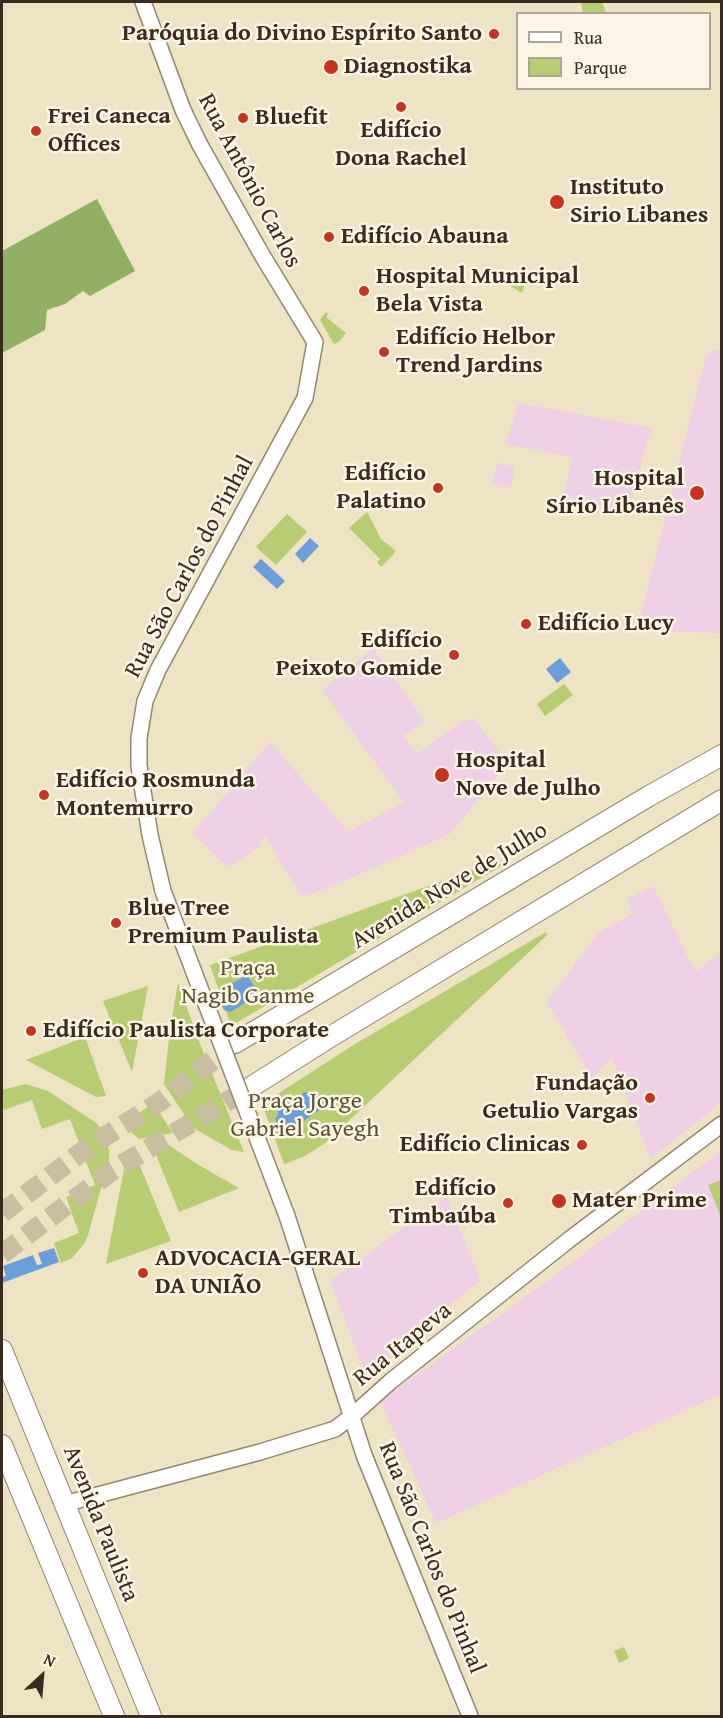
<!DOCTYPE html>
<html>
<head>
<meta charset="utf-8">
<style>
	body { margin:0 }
	#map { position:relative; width:723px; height:1718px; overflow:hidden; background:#eee3c3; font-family:"Gentium Book Plus",serif }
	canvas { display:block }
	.frame { position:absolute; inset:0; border:3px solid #3b2a1e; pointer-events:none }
	.legend { position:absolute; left:516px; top:12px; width:195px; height:78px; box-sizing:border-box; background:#fcf5e5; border:2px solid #afa495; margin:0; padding:8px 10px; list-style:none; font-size:18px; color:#3b2a1e }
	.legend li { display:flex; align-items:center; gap:12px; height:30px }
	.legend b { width:30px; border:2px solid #afa495 }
	.north { position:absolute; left:12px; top:1646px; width:60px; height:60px; -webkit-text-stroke:4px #fcf5e5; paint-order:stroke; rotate:26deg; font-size:16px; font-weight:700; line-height:24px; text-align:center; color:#3b2a1e }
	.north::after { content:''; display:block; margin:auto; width:21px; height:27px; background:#3b2a1e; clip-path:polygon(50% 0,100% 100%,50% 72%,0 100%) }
</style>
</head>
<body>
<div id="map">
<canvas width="723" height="1718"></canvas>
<div class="frame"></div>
<ul class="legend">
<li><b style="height:8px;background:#fff"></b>Rua</li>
<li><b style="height:16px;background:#b8cd71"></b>Parque</li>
</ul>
<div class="north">N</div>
</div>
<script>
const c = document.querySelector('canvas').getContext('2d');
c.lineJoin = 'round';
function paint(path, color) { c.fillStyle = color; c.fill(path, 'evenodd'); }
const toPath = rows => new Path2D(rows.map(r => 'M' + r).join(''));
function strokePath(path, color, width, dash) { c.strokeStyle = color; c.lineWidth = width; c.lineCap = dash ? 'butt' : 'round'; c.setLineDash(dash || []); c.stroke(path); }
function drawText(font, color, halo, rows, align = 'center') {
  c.font = font + ' "Gentium Book Plus",serif'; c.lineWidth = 5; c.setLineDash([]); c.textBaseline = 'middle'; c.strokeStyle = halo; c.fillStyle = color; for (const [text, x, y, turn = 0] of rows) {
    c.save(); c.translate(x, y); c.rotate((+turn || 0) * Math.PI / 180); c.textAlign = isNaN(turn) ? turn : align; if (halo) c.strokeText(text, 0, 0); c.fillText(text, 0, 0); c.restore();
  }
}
const built = toPath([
	[714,350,722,351,721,633,637,630,706,356],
	[519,403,651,428,628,511,564,498,572,457,505,444],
	[498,463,515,467,511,488,491,483],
	[373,648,425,722,403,736,417,754,464,720,466,722,473,718,508,763,450,834,332,886,302,897,265,836,260,840,261,843,259,846,228,868,193,833,270,742,348,832,404,802,322,690],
	[653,886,691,964,697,971,721,951,722,1101,651,1159,612,1058,592,1078,547,1002,598,933,633,914,627,899],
	[721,1151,721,1394,436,1523,380,1401,542,1285],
	[447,1197,480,1280,432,1320,365,1372,330,1281]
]);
const green = toPath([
	[581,2,602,2,606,13,583,13],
	[515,273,526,280,522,293,507,284,508,282,512,284,516,277,514,275],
	[326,312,328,314,326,317,346,333,340,341,334,344,320,320],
	[367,512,381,539,395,550,394,554,381,567,377,562,380,559,349,528],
	[287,514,307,532,276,565,256,547],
	[564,684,573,695,545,716,537,704],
	[501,864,503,865,231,1026,210,965,486,865],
	[546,932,547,935,544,938,324,1144,303,1157,284,1164,262,1104,355,1044],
	[178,983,200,1044,244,1152,232,1150,193,1128,164,1084,170,1029],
	[148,986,139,1035,132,1072,103,1001],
	[85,1037,106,1096,96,1097,26,1060],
	[26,1084,48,1091,95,1122,101,1128,109,1150,109,1160,88,1235,84,1244,72,1258,61,1263,54,1243,79,1233,66,1197,95,1185,70,1119,42,1129,32,1100,4,1110,2,1103,2,1090],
	[155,1098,159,1112,173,1133,139,1139,131,1132,131,1122,135,1116,149,1106],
	[170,1146,197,1164,239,1188,179,1212,154,1150],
	[137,1159,171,1241,106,1264,124,1169],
	[721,1180,721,1217,708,1185],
	[624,1647,629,1658,619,1663,614,1651]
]);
const forest = toPath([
	[97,199,135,271,90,296,83,291,65,304,47,310,45,330,2,353,2,251]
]);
const water = toPath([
	[310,538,319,546,303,563,295,554],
	[261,559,285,581,277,589,253,567],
	[560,658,571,672,557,683,546,669],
	[247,975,256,989,252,998,231,1012,224,1010,214,993],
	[305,1092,319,1095,325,1106,285,1134,275,1119,278,1115,278,1110],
	[54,1248,59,1262,2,1283,2,1277,6,1276,3,1266,33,1255,37,1265,42,1264,38,1253]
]);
const primaryTunnel = toPath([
	[2,1213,87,1148,161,1101,235,1043],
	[2,1254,113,1170,251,1087]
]);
const tertiary = toPath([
	[143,2,183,110,200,145,262,255,315,342,305,398,158,670,145,701,139,738,139,766,150,835,163,891],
	[287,1216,364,1455,470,1716],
	[64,1504,260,1452,335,1429,352,1416,391,1381,570,1239,722,1124]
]);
const primary = toPath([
	[235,1043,649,796,722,755],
	[251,1087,330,1037,722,800],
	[2,1350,151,1716],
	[2,1445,114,1716]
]);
const tertiaryBridge = toPath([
	[163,891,287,1216]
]);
const markers = [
	[494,34,6,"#c8321e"],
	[331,67,8,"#c8321e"],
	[401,107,6,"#c8321e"],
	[243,118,6,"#c8321e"],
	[36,131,6,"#c8321e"],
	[557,202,8,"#c8321e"],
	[329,237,6,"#c8321e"],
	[364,291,6,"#c8321e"],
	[384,352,6,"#c8321e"],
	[438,488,6,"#c8321e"],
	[697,493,8,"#c8321e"],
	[526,624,6,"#c8321e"],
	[454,655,6,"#c8321e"],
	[442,775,8,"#c8321e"],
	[44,795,6,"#c8321e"],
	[116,923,6,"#c8321e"],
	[31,1031,6,"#c8321e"],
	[650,1098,6,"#c8321e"],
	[582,1145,6,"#c8321e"],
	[559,1201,8,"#c8321e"],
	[508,1203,6,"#c8321e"],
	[143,1273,6,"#c8321e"]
];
const poiNames = [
	["Paróquia do Divino Espírito Santo",482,34,"right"],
	["Diagnostika",344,67],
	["Frei Caneca",48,117],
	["Offices",48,145],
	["Bluefit",255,118],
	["Edifício",401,131,"center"],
	["Dona Rachel",401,159,"center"],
	["Instituto",570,188],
	["Sirio Libanes",570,216],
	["Edifício Abauna",341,237],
	["Hospital Municipal",376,277],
	["Bela Vista",376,305],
	["Edifício Helbor",396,338],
	["Trend Jardins",396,366],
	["Edifício",426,474,"right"],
	["Palatino",426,502,"right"],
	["Hospital",684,479,"right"],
	["Sírio Libanês",684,507,"right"],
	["Edifício Lucy",538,624],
	["Edifício",442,641,"right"],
	["Peixoto Gomide",442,669,"right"],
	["Hospital",456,761],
	["Nove de Julho",456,789],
	["Edifício Rosmunda",56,781],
	["Montemurro",56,809],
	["Blue Tree",128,909],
	["Premium Paulista",128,937],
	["Edifício Paulista Corporate",43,1031],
	["Fundação",638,1084,"right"],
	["Getulio Vargas",638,1112,"right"],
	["Edifício Clinicas",570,1145,"right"],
	["Edifício",496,1189,"right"],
	["Timbaúba",496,1217,"right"],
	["Mater Prime",572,1201],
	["ADVOCACIA-GERAL",155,1259],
	["DA UNIÃO",155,1287]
];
const streetNames = [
	["Rua Antônio Carlos",249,181,62],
	["Rua São Carlos do Pinhal",190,567,-62],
	["Avenida Nove de Julho",450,886,-31],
	["Rua Itapeva",403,1345,-39],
	["Avenida Paulista",100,1524,68],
	["Rua São Carlos do Pinhal",431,1558,68]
];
const parkNames = [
	["Praça",248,969],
	["Nagib Ganme",248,997],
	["Praça Jorge",305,1102],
	["Gabriel Sayegh",305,1130]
];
paint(built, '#efd0e6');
paint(green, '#b8cd71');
paint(forest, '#92b063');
paint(water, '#6aa0d7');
strokePath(primaryTunnel, '#cabea2', 20, [20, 10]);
strokePath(tertiary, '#948670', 18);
strokePath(primary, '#948670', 22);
strokePath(tertiary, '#fff', 15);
strokePath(primary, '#fff', 20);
strokePath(tertiaryBridge, '#948670', 18, []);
strokePath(tertiaryBridge, '#fff', 15);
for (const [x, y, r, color] of markers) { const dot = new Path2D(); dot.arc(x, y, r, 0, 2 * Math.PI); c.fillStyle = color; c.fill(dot); strokePath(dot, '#fcf5e5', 2); }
drawText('bold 24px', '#3b2a1e', '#fcf5e5', poiNames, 'left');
drawText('24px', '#3b2a1e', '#fcf5e5', streetNames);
drawText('24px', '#5a5333', '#fcf5e5', parkNames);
</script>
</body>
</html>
